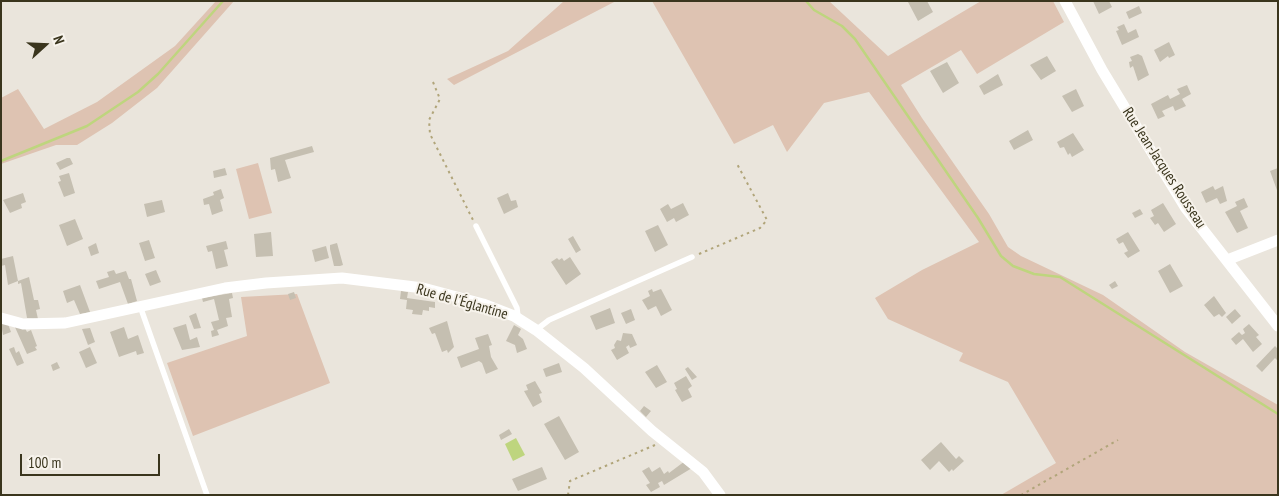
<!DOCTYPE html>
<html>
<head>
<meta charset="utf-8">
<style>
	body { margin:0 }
	#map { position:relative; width:1279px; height:496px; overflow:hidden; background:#eae5dc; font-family:"PT Sans Narrow",sans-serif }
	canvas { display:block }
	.frame { position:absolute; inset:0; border:2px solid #3a351d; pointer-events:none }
	.north { position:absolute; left:20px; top:20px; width:50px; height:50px; -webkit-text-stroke:4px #f7f3ec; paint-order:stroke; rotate:70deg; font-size:14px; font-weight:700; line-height:20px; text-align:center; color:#3a351d }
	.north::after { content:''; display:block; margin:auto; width:18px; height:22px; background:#3a351d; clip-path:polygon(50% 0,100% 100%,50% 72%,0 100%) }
	.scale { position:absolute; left:20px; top:454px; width:140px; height:22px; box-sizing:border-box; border:2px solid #3a351d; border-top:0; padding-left:6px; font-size:15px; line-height:18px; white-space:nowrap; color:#3a351d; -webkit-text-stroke:4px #f7f3ec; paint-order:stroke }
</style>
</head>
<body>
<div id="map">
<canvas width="1279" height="496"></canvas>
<div class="frame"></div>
<div class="north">N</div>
<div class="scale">100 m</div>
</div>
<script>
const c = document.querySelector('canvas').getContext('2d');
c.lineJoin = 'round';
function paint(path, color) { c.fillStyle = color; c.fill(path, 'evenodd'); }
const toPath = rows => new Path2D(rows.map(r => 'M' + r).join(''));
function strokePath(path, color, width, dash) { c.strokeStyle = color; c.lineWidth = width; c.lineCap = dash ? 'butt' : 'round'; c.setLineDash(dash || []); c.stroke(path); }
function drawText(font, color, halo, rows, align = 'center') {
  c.font = font + ' "PT Sans Narrow",sans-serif'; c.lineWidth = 4; c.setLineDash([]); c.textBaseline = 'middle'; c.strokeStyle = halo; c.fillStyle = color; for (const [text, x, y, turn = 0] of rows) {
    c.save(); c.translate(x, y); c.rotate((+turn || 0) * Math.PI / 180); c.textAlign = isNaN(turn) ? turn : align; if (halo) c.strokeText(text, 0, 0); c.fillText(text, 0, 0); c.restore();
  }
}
const green = toPath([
	[216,1,234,1,157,88,112,123,77,145,56,145,1,164,1,98,18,89,44,129,97,102,175,46],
	[564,1,616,1,454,85,447,79,508,51],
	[652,1,829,1,888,56,981,1,1053,1,1064,22,977,74,961,50,901,85,922,118,989,214,1008,247,1021,256,1103,295,1185,352,1278,405,1278,495,1001,495,1056,463,1008,382,959,361,963,353,888,319,875,298,922,270,979,242,869,92,824,103,787,152,773,125,734,144],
	[258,163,272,213,249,219,236,169],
	[297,294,330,383,193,436,167,363,247,336,241,297]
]);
const water = toPath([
	[516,438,525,455,513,461,505,444]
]);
const stream = toPath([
	[806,1,814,10,842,26,855,39,978,218,1001,256,1013,266,1034,274,1060,277,1278,414],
	[1,161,87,126,138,92,158,74,223,1]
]);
const building = toPath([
	[910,1,927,1,933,12,918,21,908,2],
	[1093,1,1109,1,1112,7,1099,14],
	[1139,6,1142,13,1129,19,1126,12],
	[1124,24,1128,33,1136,29,1139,37,1122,45,1116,31,1119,30,1117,27],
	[1169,42,1175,55,1169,58,1168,56,1160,62,1154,50],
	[1138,54,1142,56,1149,75,1138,81,1133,66,1130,68,1129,62,1132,61,1130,57],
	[1047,56,1056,71,1041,80,1030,65],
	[947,62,959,83,943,93,930,71],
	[998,74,1003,85,984,95,979,86],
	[1187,85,1191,94,1182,99,1186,106,1175,111,1173,106,1162,111,1165,116,1158,119,1151,104,1168,95,1170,99,1180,94,1177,89],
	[1076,89,1084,106,1072,112,1062,96],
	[1028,130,1033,140,1014,150,1009,141],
	[1073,133,1084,150,1072,157,1070,153,1068,155,1064,147,1060,148,1057,142],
	[312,146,314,152,285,160,291,178,278,182,275,169,271,170,270,158],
	[67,158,70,158,73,164,60,170,56,163],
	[225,168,227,175,214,178,213,171],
	[1278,168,1278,193,1270,171],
	[69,173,75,193,64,197,58,182,61,181,59,176],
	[1213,186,1215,190,1223,186,1227,201,1220,204,1217,198,1206,203,1201,192],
	[221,189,224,198,220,200,223,211,212,215,209,204,204,205,203,199,214,195,213,192],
	[23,193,26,202,21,204,22,208,10,213,3,200],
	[508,193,511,201,516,200,518,207,504,214,497,198],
	[1244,198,1248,207,1240,211,1248,228,1237,233,1225,212,1237,206,1235,202],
	[162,200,165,212,147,217,144,204],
	[683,203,689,215,676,222,674,218,667,222,660,209,668,204,671,209],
	[1163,203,1176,224,1164,232,1158,223,1155,225,1150,218,1154,216,1151,210],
	[1140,209,1143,214,1135,218,1132,213],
	[75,219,83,239,67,246,59,225],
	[658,225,668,245,655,252,645,231],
	[271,232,273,256,256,257,254,234],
	[1128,232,1140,251,1128,258,1124,253,1128,251,1123,242,1119,244,1116,239],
	[573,236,581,250,576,253,568,239],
	[149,240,155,258,145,261,139,243],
	[226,241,228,249,224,250,228,266,216,269,212,251,208,252,206,246],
	[96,243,99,253,91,256,88,247],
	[337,243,343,265,340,266,334,266,330,249,330,245],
	[326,246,329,258,315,262,312,250],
	[13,256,18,281,29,277,34,300,38,300,40,309,36,310,38,319,27,318,21,283,18,284,18,281,8,285,5,265,1,266,1,259],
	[570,257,581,274,566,285,551,262,557,258,559,260,562,258,564,261],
	[1170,264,1183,286,1170,293,1158,271],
	[114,270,116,274,126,271,129,279,131,279,137,301,128,304,120,282,99,289,96,281,109,277,107,272],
	[156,270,161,282,150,286,145,274],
	[1115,281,1118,286,1112,289,1109,285],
	[80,285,90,312,80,314,74,300,67,303,63,291],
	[652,289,653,292,661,289,672,310,661,316,656,306,648,310,642,300,650,296,648,291],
	[401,291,408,292,407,298,435,302,435,308,429,307,429,311,423,310,422,315,412,314,413,310,406,309,407,300,400,299],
	[294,292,296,298,290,300,288,294],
	[232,293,233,298,229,299,232,317,226,318,228,326,217,330,219,335,212,337,211,331,214,330,211,322,219,320,214,299,203,302,202,298],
	[1214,296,1226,313,1222,317,1219,314,1214,317,1204,305],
	[610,308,615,323,596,330,590,316],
	[631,309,635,320,626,324,621,313],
	[1235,309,1241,316,1232,324,1226,317],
	[196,313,201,328,194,329,189,316],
	[447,321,454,347,448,353,447,350,442,352,435,333,432,334,429,328],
	[1,323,8,324,11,332,3,335],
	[186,324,190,340,197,337,200,347,182,350,173,328],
	[1249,324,1259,335,1256,337,1262,344,1253,352,1243,339,1236,345,1231,339,1239,332,1242,335,1245,333,1243,329],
	[14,325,24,326,27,332,31,330,37,346,35,347,37,350,27,354],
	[514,325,521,329,518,335,523,339,527,349,517,353,515,345,506,341],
	[124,327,128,339,138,335,144,353,137,355,136,351,119,357,110,332],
	[90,328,95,342,88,345,82,329],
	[623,333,632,334,637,345,630,348,629,345,626,347,629,353,617,360,611,350,615,348,614,345,617,340,621,341],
	[488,334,492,345,489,346,491,357,498,369,486,374,482,363,479,361,461,368,457,357,479,349,475,338],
	[1275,346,1278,349,1278,361,1275,358,1262,372,1256,366],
	[14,347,16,353,19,351,24,363,17,366,9,349],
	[90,347,97,363,86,368,79,352],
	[57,362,60,368,53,371,51,365],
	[559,363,562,372,546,377,543,369],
	[657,365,667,382,656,388,645,372],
	[688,367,697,377,692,380,685,369],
	[686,376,692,386,688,389,692,397,682,402,675,390,677,389,674,383],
	[535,381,542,393,539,394,542,402,533,407,524,391,528,390,526,385],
	[644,406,651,411,646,417,640,411],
	[559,416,579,452,565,460,544,424],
	[509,429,512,434,501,440,499,435],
	[941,442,956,459,959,456,964,461,953,471,952,469,949,472,939,461,930,470,921,460],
	[685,461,692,468,664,485,662,481,658,483,660,487,651,492,646,485,650,483,642,471,649,467,652,472,660,467,664,474,668,471,669,473],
	[542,467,547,479,518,491,512,479]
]);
const path = toPath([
	[433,82,440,99,429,120,430,134,473,220],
	[699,254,760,228,767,220,736,162],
	[568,495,570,481,655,445],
	[1021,495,1118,440]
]);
const lane = toPath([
	[476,226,517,308,518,317],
	[140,306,207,495],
	[536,330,549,320,692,257]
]);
const street = toPath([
	[1065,1,1102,70,1185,207,1278,326],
	[1227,260,1278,240],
	[1,318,23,324,65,323,225,288,266,283,342,278,423,288,483,304,514,316,536,330,584,368,652,431,703,472,720,495]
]);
const streetNames = [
	["Rue Jean-Jacques Rousseau",1164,168,57],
	["Rue de l'Églantine",462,302,16]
];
paint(green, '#dec3b2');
paint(water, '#bed57e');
strokePath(stream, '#bed57e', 2.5);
paint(building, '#c5bfb1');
strokePath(path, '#b1a57a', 2, [2.5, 4]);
strokePath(lane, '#fff', 5.5);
strokePath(street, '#fff', 11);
drawText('15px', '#3a351d', '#f7f3ec', streetNames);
</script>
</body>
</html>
